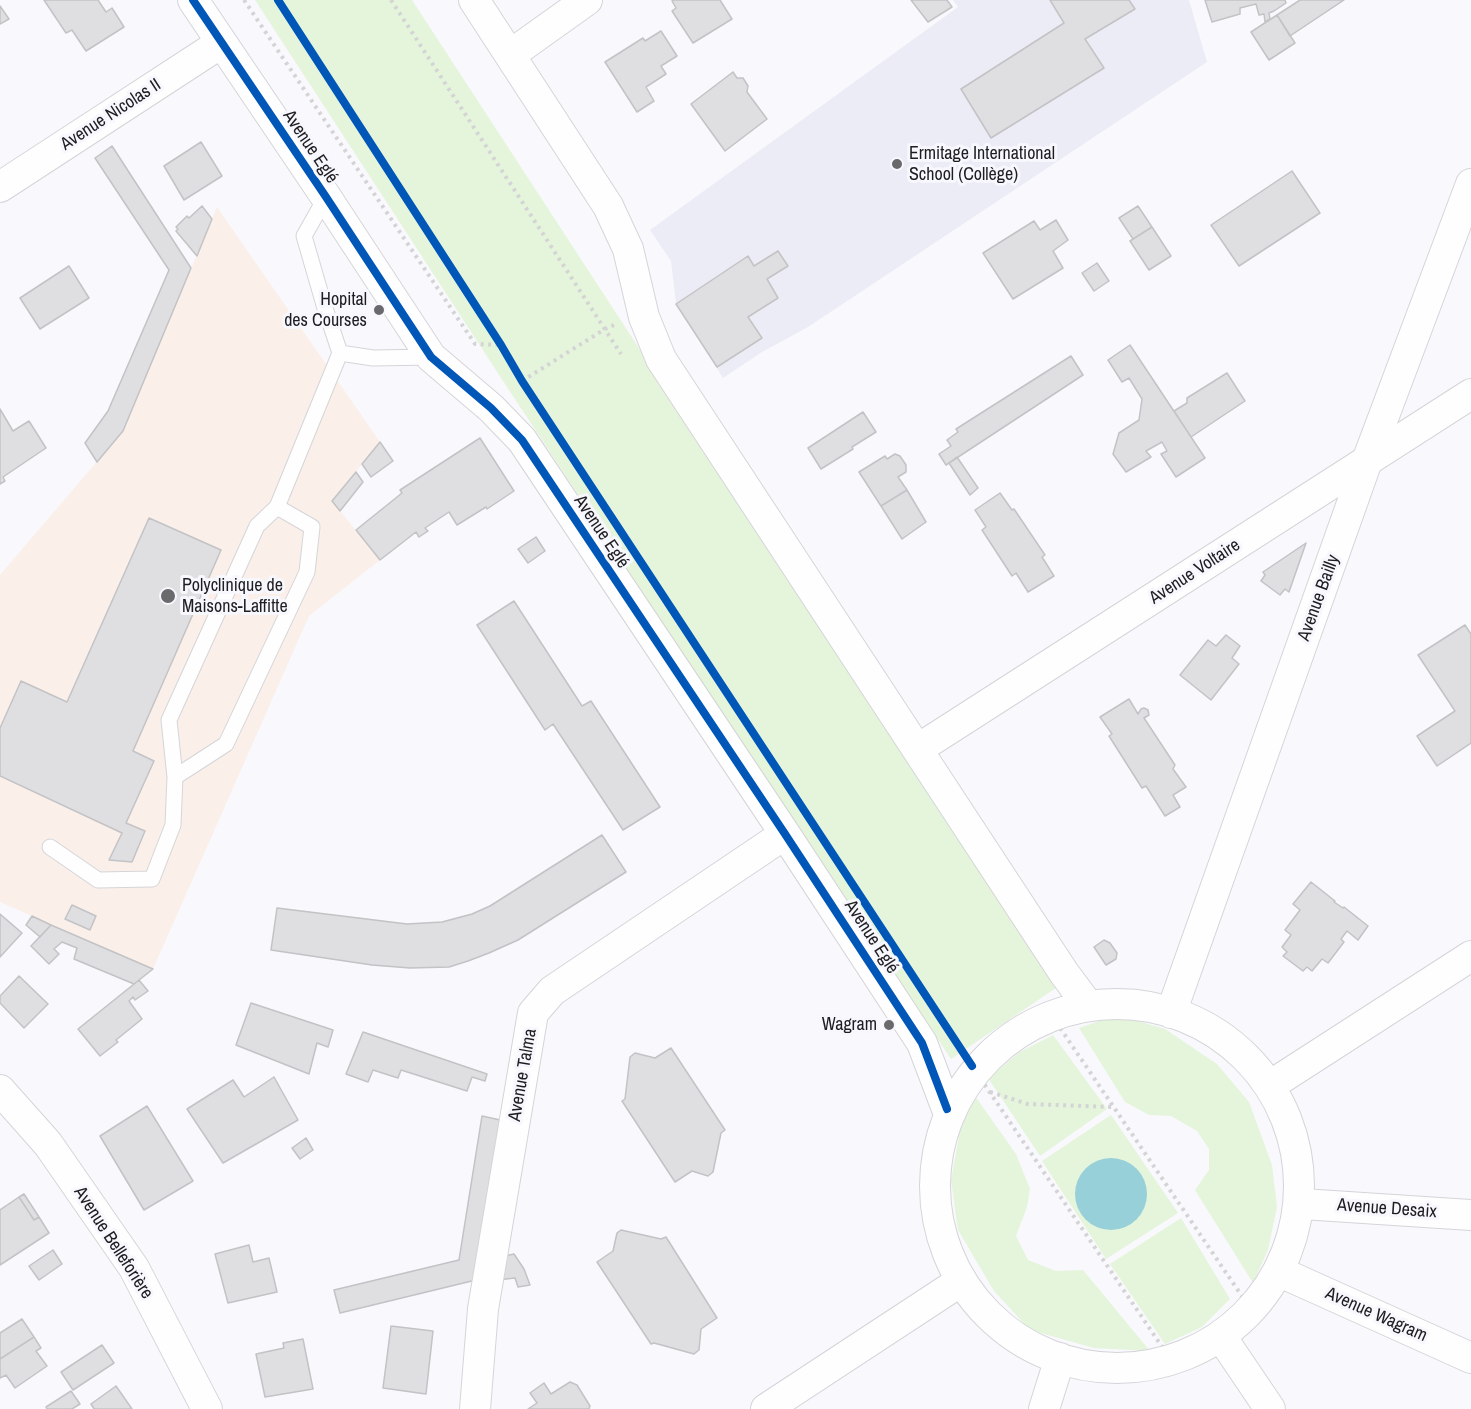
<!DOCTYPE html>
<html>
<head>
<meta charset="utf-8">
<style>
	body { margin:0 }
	canvas { display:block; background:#f8f8fd }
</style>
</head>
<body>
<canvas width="1471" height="1409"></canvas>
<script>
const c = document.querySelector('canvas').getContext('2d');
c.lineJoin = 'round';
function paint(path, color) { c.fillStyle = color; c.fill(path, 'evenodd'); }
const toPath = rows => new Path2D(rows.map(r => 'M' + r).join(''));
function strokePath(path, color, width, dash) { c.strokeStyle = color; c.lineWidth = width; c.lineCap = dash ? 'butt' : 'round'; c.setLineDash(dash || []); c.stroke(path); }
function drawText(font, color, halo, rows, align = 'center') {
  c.font = font + ' "Archivo Narrow",sans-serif'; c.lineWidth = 6; c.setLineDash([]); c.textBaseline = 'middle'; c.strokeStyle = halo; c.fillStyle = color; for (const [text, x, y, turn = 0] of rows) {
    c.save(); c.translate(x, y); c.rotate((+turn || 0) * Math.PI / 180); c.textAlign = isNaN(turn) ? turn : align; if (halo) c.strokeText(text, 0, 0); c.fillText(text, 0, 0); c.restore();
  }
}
const built = toPath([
	[953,0,1189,0,1207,62,808,327,762,352,723,378,676,304,671,261,650,230,958,7]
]);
const medical = toPath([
	[217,207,380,442,332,501,380,560,309,616,153,969,0,902,0,575,123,431]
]);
const green = toPath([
	[255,0,412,0,1056,988,951,1059,503,381],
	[1117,1015,1165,1029,1217,1064,1249,1102,1272,1165,1277,1207,1268,1250,1253,1283,1195,1190,1209,1170,1209,1149,1197,1131,1171,1116,1149,1115,1125,1102,1079,1028],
	[1053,1035,1107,1109,1040,1156,988,1078,1020,1052],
	[975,1096,1016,1154,1030,1189,1027,1207,1016,1236,1028,1260,1056,1271,1083,1270,1150,1351,1094,1348,1030,1330,994,1291,958,1230,951,1180,960,1131],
	[1111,1115,1178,1213,1106,1259,1042,1161],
	[1181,1218,1230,1299,1202,1327,1165,1344,1110,1264]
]);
const water = toPath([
	'1075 1194a36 36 0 1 1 72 0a36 36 0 1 1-72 0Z'
]);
const building = toPath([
	[44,0,98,0,106,12,112,8,124,27,86,51,72,30,66,33,44,0],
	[673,0,720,0,732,19,693,43,672,11,676,8,672,1,673,0],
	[911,0,947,0,952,7,928,22,911,0],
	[1050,0,1129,0,1135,9,1085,39,1104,68,991,138,961,89,1064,23,1050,0],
	[1205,0,1285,0,1286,3,1274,11,1269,13,1270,19,1265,22,1264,14,1259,15,1256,4,1240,8,1240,14,1212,22,1205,0],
	[1300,0,1344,0,1290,36,1277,15,1300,0],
	[0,6,9,19,0,24,0,6],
	[1277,15,1295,43,1269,60,1251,32,1277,15],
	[661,31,677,56,661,66,666,74,646,87,654,101,637,112,605,62,643,38,645,41,661,31],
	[733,72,737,78,743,78,748,86,747,92,767,119,725,151,691,104,733,72],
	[201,142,222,176,184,200,164,166,201,142],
	[112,146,191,268,123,431,97,462,85,443,108,411,169,270,95,158,112,146],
	[1292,171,1320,213,1239,266,1211,225,1292,171],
	[202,206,212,219,197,256,176,231,178,229,176,227,187,216,189,218,202,206],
	[1138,206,1152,227,1133,239,1119,218,1138,206],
	[1056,220,1068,240,1053,251,1063,268,1013,299,983,253,1034,221,1040,230,1056,220],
	[1152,227,1171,256,1149,270,1130,241,1152,227],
	[778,251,788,266,767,279,778,298,748,317,762,338,717,367,676,304,748,256,754,266,778,251],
	[1097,263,1109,281,1094,291,1082,273,1097,263],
	[69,266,89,298,40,329,20,298,69,266],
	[1130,345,1205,458,1176,477,1161,454,1167,451,1162,442,1146,451,1151,457,1126,472,1113,454,1119,433,1139,420,1142,399,1129,378,1122,382,1108,360,1130,345],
	[1071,356,1083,375,946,465,939,454,951,446,947,440,958,432,956,429,1071,356],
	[1227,373,1245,401,1191,437,1174,411,1187,403,1187,398,1227,373],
	[0,409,13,431,29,421,46,448,3,477,5,481,0,484,0,409],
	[863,412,876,432,852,447,853,449,821,469,808,448,863,412],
	[480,438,514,491,487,509,486,507,457,525,449,512,425,528,428,531,419,537,416,532,380,560,356,530,402,493,400,490,480,438],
	[380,442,393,461,371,477,362,464,380,442],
	[895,454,900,456,906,465,906,472,898,477,907,490,881,506,859,472,885,456,887,459,895,454],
	[957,457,978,488,970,495,949,463,957,457],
	[356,472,363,482,340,511,332,501,356,472],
	[907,490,926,522,902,539,881,506,907,490],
	[1000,493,1012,510,1014,509,1045,555,1042,557,1054,576,1028,592,1016,573,1012,576,982,530,986,527,975,510,1000,493],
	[149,518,221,550,133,751,154,761,126,823,145,831,132,862,109,860,122,833,0,776,0,728,21,681,67,702,149,518],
	[536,537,545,551,528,563,518,549,536,537],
	[1306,543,1289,592,1285,589,1280,595,1261,581,1265,575,1263,572,1306,543],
	[514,601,582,706,591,701,660,807,623,830,553,724,545,730,477,625,514,601],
	[1465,625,1471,634,1471,743,1437,766,1417,736,1455,711,1418,655,1465,625],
	[1226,635,1240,646,1232,658,1239,664,1211,700,1180,675,1208,640,1216,646,1226,635],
	[1129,699,1138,714,1141,709,1144,708,1148,710,1149,715,1144,718,1175,765,1173,769,1186,787,1173,795,1180,807,1165,816,1146,786,1142,788,1109,736,1112,734,1100,717,1129,699],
	[602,835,626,872,518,940,489,953,468,961,449,967,410,968,372,965,271,950,277,908,407,924,442,922,472,914,490,906,602,835],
	[1311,882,1335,901,1334,902,1343,908,1344,907,1368,926,1358,940,1347,931,1341,939,1344,942,1328,963,1322,959,1312,971,1307,967,1303,971,1283,956,1287,952,1282,947,1291,935,1285,930,1300,910,1293,904,1311,882],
	[72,905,96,916,90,930,65,919,72,905],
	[0,914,22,933,0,957,0,914],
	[32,916,51,925,40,937,26,925,32,916],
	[51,925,153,969,134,984,74,959,77,948,62,942,54,949,59,954,49,964,31,946,51,925],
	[1104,940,1110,943,1117,953,1116,959,1106,965,1094,947,1104,940],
	[19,976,48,1004,24,1028,0,1003,0,996,19,976],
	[139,980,148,991,135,1000,133,997,129,1001,142,1019,116,1040,118,1042,100,1056,78,1029,139,980],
	[251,1003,333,1030,328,1047,317,1043,309,1074,236,1045,251,1003],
	[363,1032,487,1074,485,1081,472,1077,467,1091,401,1070,398,1078,373,1070,368,1082,346,1074,363,1032],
	[671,1048,725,1130,721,1133,713,1172,708,1176,692,1171,675,1182,622,1101,625,1099,630,1057,635,1053,655,1058,671,1048],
	[274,1077,298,1120,223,1163,187,1109,233,1080,244,1097,274,1077],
	[147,1106,193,1181,144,1210,100,1136,147,1106],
	[482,1116,505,1121,480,1279,340,1313,334,1290,459,1260,482,1116],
	[306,1138,313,1150,300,1159,292,1148,306,1138],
	[24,1194,39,1217,34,1220,19,1197,24,1194],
	[19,1197,34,1220,39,1217,49,1233,0,1265,0,1210,19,1197],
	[621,1230,661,1239,666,1237,717,1318,701,1329,699,1350,694,1354,654,1343,651,1344,597,1262,613,1251,617,1233,621,1230],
	[249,1245,253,1262,269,1258,277,1292,228,1303,215,1254,249,1245],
	[53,1250,62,1264,39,1280,29,1266,53,1250],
	[514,1254,524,1269,530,1285,518,1287,515,1278,497,1280,500,1257,514,1254],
	[22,1319,34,1337,0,1359,0,1333,22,1319],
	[391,1326,433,1331,426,1394,383,1388,391,1326],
	[34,1337,41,1348,36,1351,47,1366,15,1388,6,1375,0,1378,0,1359,34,1337],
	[303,1339,313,1389,265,1397,256,1354,284,1348,283,1343,303,1339],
	[102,1345,114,1363,73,1390,61,1372,102,1345],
	[570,1382,577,1385,590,1406,589,1409,528,1409,537,1403,530,1393,544,1383,551,1394,570,1382],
	[116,1386,132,1409,94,1409,91,1404,116,1386],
	[71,1391,80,1404,72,1409,47,1409,46,1407,71,1391]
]);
const path = toPath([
	[244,0,475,344,501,345],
	[391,0,621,354],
	[522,381,605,329,614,325],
	[1056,1022,1252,1311],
	[972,1066,1171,1360],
	[990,1092,1028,1104,1113,1107]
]);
const lane = toPath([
	[326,197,304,236,324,305,340,353,373,358,431,357],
	[277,507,312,527,307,572,226,744,175,777,169,720,257,526,277,507,340,353],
	[50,847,98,880,152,879,173,825,175,777]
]);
const street = toPath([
	[193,0,326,197,431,357,491,408,522,440,785,834,922,1043,947,1109],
	[474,0,608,206,628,249,644,317,661,359,1064,973,1087,1004],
	[510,55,587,0],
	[0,187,221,43],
	[918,749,1471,394],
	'935 1186a182 182 0 1 1 364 0a182 182 0 1 1-364 0Z',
	[1171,1013,1367,461,1471,184],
	[1271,1085,1471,956],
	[0,1090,48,1144,134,1268,207,1409],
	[1302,1204,1471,1215],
	[1280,1272,1471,1358],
	[1222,1338,1270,1409],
	[475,1409,483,1309,533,1013,552,991,785,834],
	[766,1409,961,1281],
	[1044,1409,1060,1358]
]);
const cycleway = toPath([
	[193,0,326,197,431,357,491,408,522,440,785,834,922,1043,947,1109],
	[278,0,501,345,522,381,972,1066]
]);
const markers = [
	[897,164,6,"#6a6a6d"],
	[379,310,6,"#6a6a6d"],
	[168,596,8,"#6a6a6d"],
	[889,1025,6,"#6a6a6d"]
];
const streetNames = [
	["Avenue Nicolas II",111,115,-33],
	["Avenue Eglé",310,147,56],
	["Avenue Eglé",601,532,56],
	["Avenue Voltaire",1195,572,-33],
	["Avenue Bailly",1319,598,-70],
	["Avenue Eglé",871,937,57],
	["Avenue Talma",523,1075,-80],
	["Avenue Desaix",1387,1209,4],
	["Avenue Belleforière",113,1243,57],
	["Avenue Wagram",1376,1315,24]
];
const poiNames = [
	["Ermitage International",909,154],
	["School (Collège)",909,175],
	["Hopital",367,300,"right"],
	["des Courses",367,321,"right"],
	["Polyclinique de",182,586],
	["Maisons-Laffitte",182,607],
	["Wagram",877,1025,"right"]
];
paint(built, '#ececf7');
paint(medical, '#faf0e9');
paint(green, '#e5f5db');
paint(water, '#97d0d9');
paint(building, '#dfdfe2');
strokePath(building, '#c3c3c6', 1.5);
strokePath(lane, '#d5d5d9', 17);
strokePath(street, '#d5d5d9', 32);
strokePath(path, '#d4d4d5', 4, [3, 4.5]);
strokePath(lane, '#fefeff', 15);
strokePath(street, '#fefeff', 30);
strokePath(cycleway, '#0057b8', 8);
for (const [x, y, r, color] of markers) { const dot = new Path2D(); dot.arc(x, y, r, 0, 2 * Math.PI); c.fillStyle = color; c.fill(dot); strokePath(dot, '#f7f7fe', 2); }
drawText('18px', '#1e1e20', '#f7f7fe', streetNames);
drawText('18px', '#1e1e20', '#f7f7fe', poiNames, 'left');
</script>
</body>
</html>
